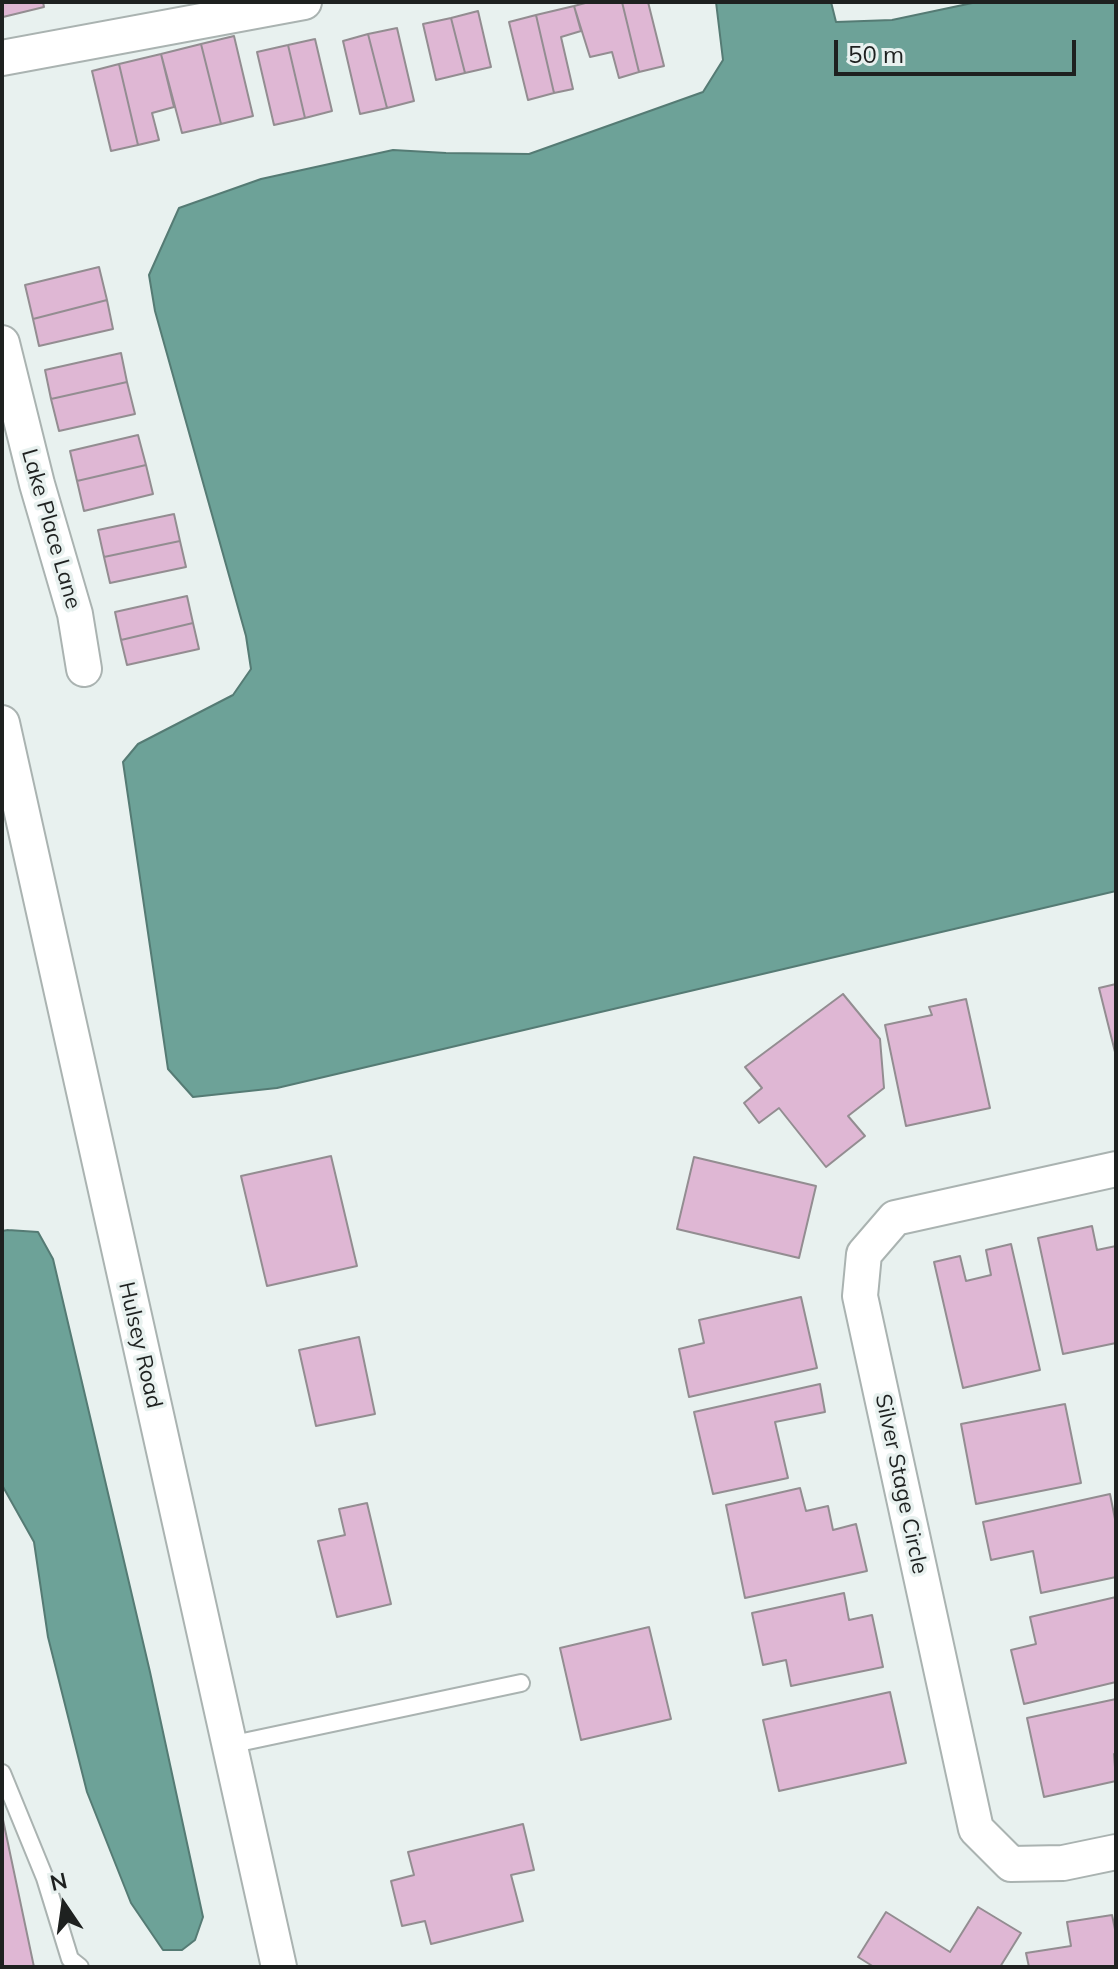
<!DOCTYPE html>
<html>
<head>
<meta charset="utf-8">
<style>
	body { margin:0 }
	#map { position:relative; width:1118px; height:1969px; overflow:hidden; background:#e8f1ef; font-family:Mulish,sans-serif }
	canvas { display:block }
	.frame { position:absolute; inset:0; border:4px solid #1e2120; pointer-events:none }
	.north { position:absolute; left:24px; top:1865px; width:80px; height:80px; -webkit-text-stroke:6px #e8f1ef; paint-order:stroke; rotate:347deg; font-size:22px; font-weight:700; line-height:32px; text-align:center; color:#1e2120 }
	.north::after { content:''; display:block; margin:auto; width:28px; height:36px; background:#1e2120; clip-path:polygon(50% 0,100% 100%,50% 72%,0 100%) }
	.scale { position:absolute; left:834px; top:40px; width:242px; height:36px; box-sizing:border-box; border:4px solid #1e2120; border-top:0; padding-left:10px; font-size:24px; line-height:28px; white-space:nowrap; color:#1e2120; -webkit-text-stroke:6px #e8f1ef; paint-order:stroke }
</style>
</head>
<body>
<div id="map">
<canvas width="1118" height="1969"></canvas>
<div class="frame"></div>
<div class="north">N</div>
<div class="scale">50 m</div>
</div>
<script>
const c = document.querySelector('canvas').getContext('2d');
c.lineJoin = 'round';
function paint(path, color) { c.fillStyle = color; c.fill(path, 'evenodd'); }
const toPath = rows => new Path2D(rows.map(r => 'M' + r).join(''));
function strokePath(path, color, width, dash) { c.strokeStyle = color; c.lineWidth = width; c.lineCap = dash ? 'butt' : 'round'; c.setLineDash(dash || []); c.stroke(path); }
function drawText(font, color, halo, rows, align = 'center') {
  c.font = font + ' Mulish,sans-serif'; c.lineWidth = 7; c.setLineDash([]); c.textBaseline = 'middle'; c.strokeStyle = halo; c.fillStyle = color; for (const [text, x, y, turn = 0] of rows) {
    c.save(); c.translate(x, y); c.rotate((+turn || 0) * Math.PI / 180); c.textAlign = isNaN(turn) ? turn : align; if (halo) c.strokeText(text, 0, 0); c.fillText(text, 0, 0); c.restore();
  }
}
const water = toPath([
	[716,2,831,2,836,22,892,20,977,2,1116,2,1116,891,277,1088,193,1097,168,1069,123,762,138,744,233,695,251,669,246,636,155,311,149,275,179,208,261,179,393,150,446,153,529,154,703,92,723,60,716,2],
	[8,1230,38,1232,53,1259,150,1672,203,1917,195,1940,182,1950,163,1950,131,1903,87,1792,48,1637,34,1542,2,1485,2,1231,8,1230]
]);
const building = toPath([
	[2,2,43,2,44,7,3,17,2,2],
	[589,2,622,2,639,72,619,78,612,52,590,57,574,6,589,2],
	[622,2,648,2,664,66,639,72,622,2],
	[574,6,581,31,561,37,573,89,554,93,536,15,574,6],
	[478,11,491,67,465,73,451,18,478,11],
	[536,15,554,93,528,100,509,22,536,15],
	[451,18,465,73,436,80,423,24,451,18],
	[397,28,414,101,387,108,368,34,397,28],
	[368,34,387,108,360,114,343,41,368,34],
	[234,36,253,116,221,124,201,44,234,36],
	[315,39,332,111,305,118,288,45,315,39],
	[201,44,221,124,182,133,161,54,201,44],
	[288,45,305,118,274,125,257,52,288,45],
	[161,54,174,107,152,113,159,140,138,145,119,64,161,54],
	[119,64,138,145,111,151,92,71,119,64],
	[99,267,107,300,33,319,25,285,99,267],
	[107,300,113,329,39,346,33,319,107,300],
	[121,353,127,382,51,399,45,370,121,353],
	[127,382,135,414,59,431,51,399,127,382],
	[138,435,146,465,77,481,70,451,138,435],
	[146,465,153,494,84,511,77,481,146,465],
	[174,514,180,541,104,557,98,530,174,514],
	[180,541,186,567,110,583,104,557,180,541],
	[187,596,193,623,121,640,115,612,187,596],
	[193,623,199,649,127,665,121,640,193,623],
	[1116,984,1116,1056,1099,988,1116,984],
	[843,994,880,1039,884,1088,848,1116,865,1136,826,1167,779,1108,759,1123,744,1103,762,1088,745,1067,843,994],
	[966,999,990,1108,906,1126,885,1025,932,1015,929,1007,966,999],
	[331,1156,357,1266,267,1286,241,1176,331,1156],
	[694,1157,816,1186,799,1258,677,1229,694,1157],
	[1092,1226,1097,1250,1116,1246,1116,1343,1063,1354,1038,1238,1092,1226],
	[1011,1244,1040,1370,963,1388,934,1262,960,1256,966,1281,991,1275,986,1250,1011,1244],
	[801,1297,817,1368,689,1397,679,1349,704,1343,699,1320,801,1297],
	[359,1337,375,1414,316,1426,299,1350,359,1337],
	[820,1384,825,1412,775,1422,788,1478,713,1494,694,1412,820,1384],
	[1065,1404,1081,1483,976,1504,961,1424,1065,1404],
	[800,1488,806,1511,828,1506,833,1530,856,1524,867,1571,745,1598,726,1505,800,1488],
	[1110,1494,1116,1524,1116,1577,1041,1593,1033,1551,991,1560,983,1522,1110,1494],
	[367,1503,391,1604,337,1617,318,1541,345,1535,339,1509,367,1503],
	[844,1593,849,1620,872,1615,883,1667,791,1686,786,1660,763,1665,752,1613,844,1593],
	[1116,1597,1116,1682,1024,1704,1011,1650,1036,1644,1030,1617,1116,1597],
	[649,1627,671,1719,581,1740,560,1648,649,1627],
	[890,1692,906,1763,779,1791,763,1720,890,1692],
	[1116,1699,1116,1754,1114,1754,1116,1781,1044,1797,1027,1718,1116,1699],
	[2,1815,34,1967,2,1967,2,1815],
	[523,1824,534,1870,511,1875,523,1921,431,1944,425,1921,402,1926,391,1881,414,1875,408,1852,523,1824],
	[978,1907,1021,1933,1000,1967,874,1967,858,1957,886,1912,950,1952,978,1907],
	[1112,1915,1116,1934,1116,1967,1029,1967,1026,1953,1071,1946,1067,1922,1112,1915]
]);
const service = toPath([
	[229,1745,521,1683],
	[2,1773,45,1878,70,1959,80,1967]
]);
const minor = toPath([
	[2,58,304,2],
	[2,343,37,484,75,614,84,669],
	[2,723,279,1967],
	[1116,1169,895,1218,864,1254,860,1296,976,1829,1011,1864,1063,1863,1116,1852]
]);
const streetNames = [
	["Lake Place Lane",51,529,74],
	["Hulsey Road",140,1345,77],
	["Silver Stage Circle",901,1484,78]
];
paint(water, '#6da298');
strokePath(water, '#557b74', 2);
paint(building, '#dfb7d4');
strokePath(building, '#938d91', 2);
strokePath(service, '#aab3b1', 20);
strokePath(minor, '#aab3b1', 38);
strokePath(service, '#fff', 16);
strokePath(minor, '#fff', 34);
drawText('22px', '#1e2120', '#e8f1ef', streetNames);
</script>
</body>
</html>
